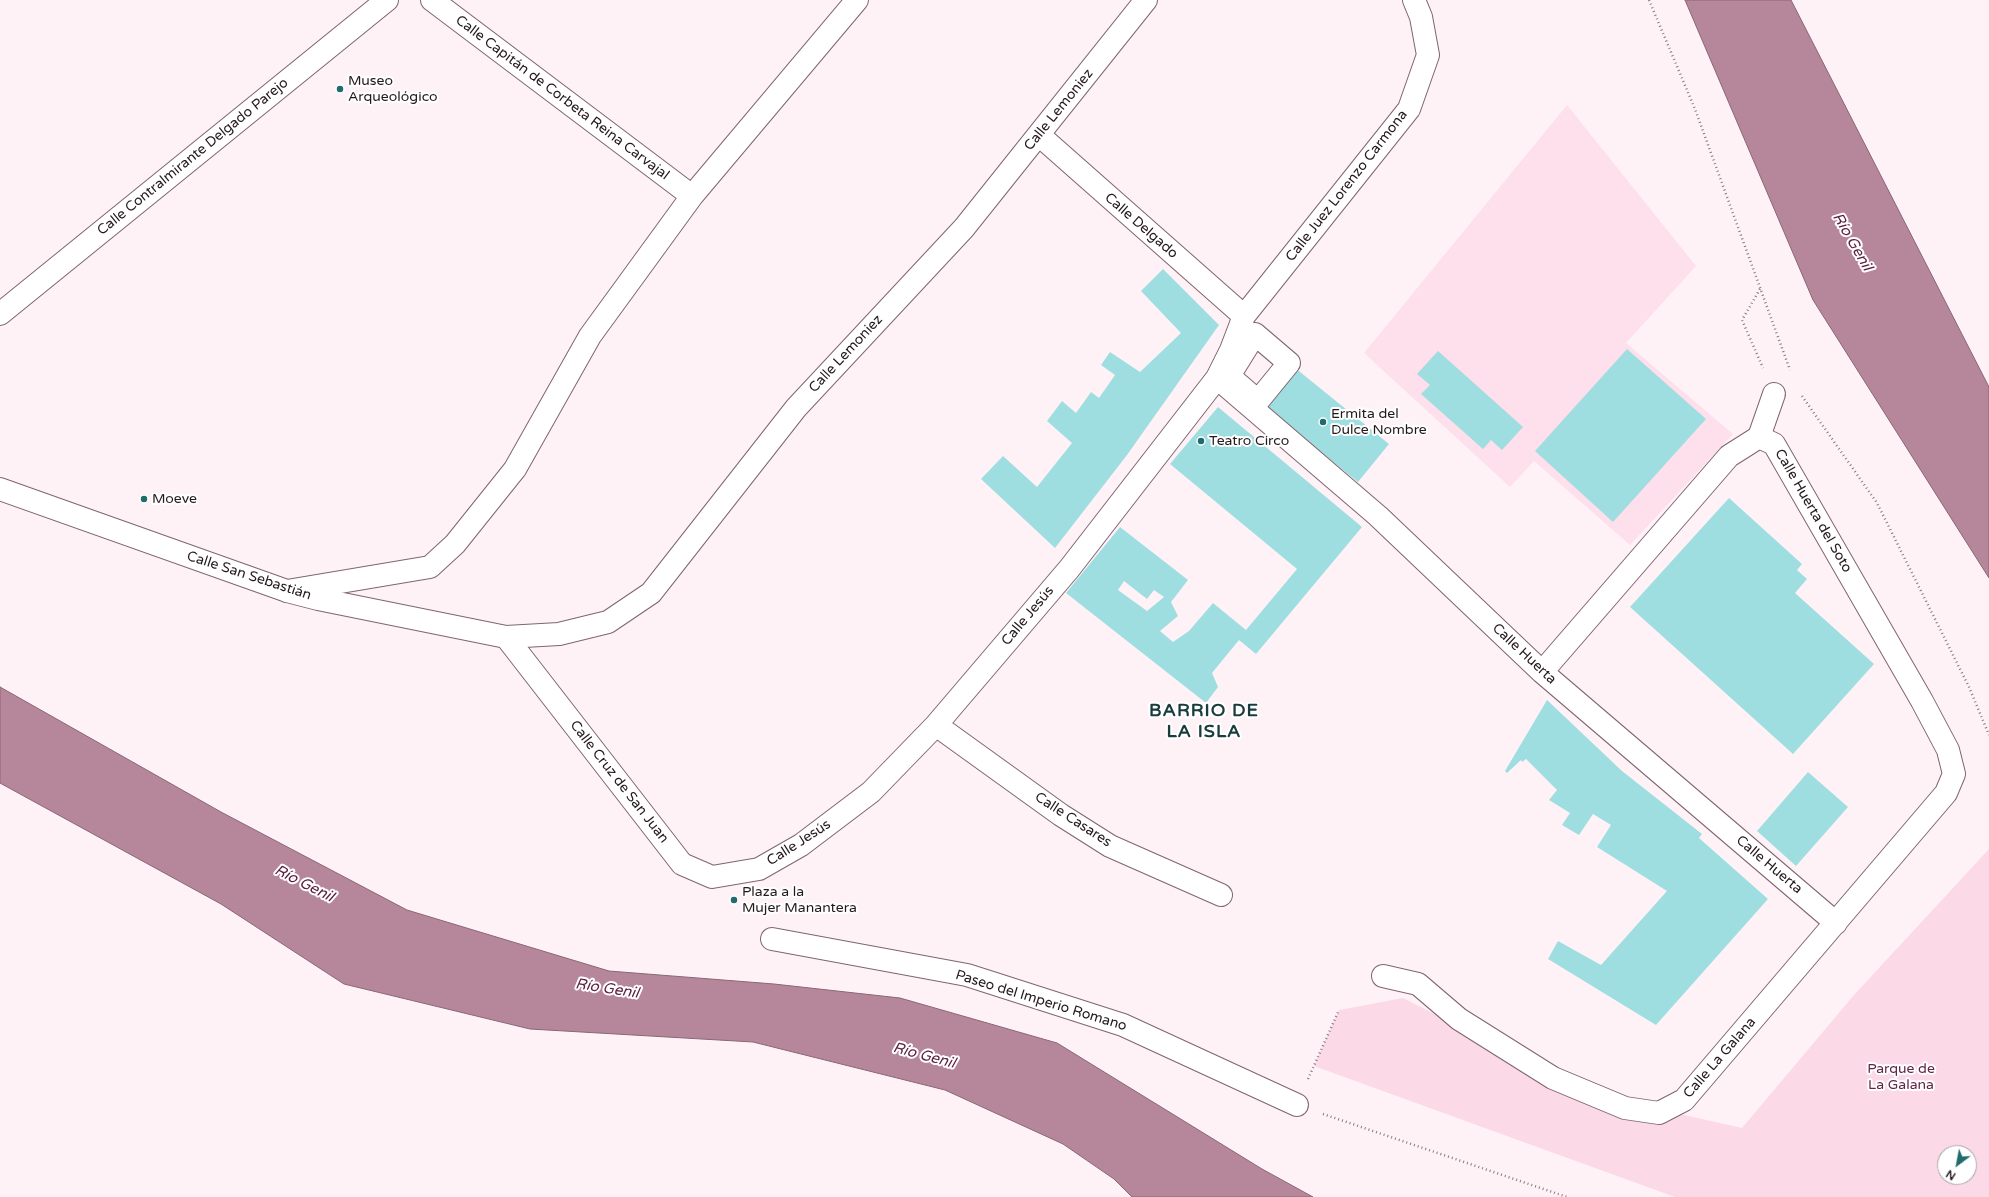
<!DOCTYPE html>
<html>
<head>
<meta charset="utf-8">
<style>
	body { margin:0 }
	#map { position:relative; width:1989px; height:1197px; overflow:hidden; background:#fef2f7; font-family:"Varela Round",sans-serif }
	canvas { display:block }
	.north { position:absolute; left:1937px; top:1145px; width:40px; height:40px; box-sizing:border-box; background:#fff; border:1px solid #a7a3a5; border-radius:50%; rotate:212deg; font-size:11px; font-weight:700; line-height:16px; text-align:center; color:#23191d }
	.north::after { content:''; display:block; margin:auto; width:14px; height:18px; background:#1f6b6e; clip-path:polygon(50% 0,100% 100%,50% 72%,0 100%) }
</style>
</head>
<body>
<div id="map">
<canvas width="1989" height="1197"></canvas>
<div class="north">N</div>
</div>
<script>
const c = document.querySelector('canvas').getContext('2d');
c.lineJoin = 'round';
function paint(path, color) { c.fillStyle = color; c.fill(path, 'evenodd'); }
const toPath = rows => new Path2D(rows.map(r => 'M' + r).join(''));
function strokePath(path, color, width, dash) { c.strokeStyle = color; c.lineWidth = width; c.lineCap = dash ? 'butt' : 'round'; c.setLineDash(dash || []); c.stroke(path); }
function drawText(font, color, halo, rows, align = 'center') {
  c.font = font + ' "Varela Round",sans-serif'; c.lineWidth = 4; c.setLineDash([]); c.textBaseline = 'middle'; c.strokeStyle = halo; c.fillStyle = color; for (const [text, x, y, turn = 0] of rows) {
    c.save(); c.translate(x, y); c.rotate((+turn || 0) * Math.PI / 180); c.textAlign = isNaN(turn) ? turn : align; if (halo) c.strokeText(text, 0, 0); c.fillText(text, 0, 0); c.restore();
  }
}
const built = toPath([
	[1567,105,1696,266,1626,343,1733,434,1630,545,1534,461,1510,487,1364,353]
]);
const green = toPath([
	[1989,849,1989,1197,1675,1197,1314,1066,1339,1010,1403,998,1595,1095,1742,1128,1854,995],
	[1945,1153,1969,1153,1969,1177,1945,1177]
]);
const water = toPath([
	[1685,0,1791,0,1989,387,1989,578,1813,300,1685,0],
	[0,687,221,812,407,910,609,971,774,984,900,998,1057,1043,1262,1169,1313,1197,1132,1197,1114,1179,1063,1144,945,1090,753,1042,530,1029,344,984,221,904,0,783,0,687]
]);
const building = toPath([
	[1163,269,1219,325,1127,455,1055,548,981,479,1003,456,1037,487,1072,443,1047,421,1062,401,1076,413,1091,392,1099,398,1115,375,1101,365,1110,352,1140,372,1181,333,1141,291],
	[1627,349,1706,419,1613,522,1535,451],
	[1438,351,1523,427,1502,450,1491,440,1483,449,1421,394,1430,385,1417,374],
	[1289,363,1389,444,1358,482,1258,401],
	[1218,407,1362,527,1256,654,1239,640,1212,673,1218,687,1206,703,1066,593,1120,527,1188,580,1171,602,1178,616,1160,631,1173,642,1189,631,1213,603,1246,630,1297,569,1170,464],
	[1124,581,1147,599,1154,590,1164,597,1147,611,1118,590],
	[1729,498,1802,564,1797,570,1807,579,1795,593,1874,664,1793,754,1630,607],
	[1547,700,1622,771,1702,834,1699,838,1768,899,1656,1025,1548,959,1558,941,1601,965,1667,891,1597,847,1611,825,1593,814,1579,835,1562,825,1570,813,1549,800,1557,790,1526,759,1522,762,1521,760,1507,773,1505,771],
	[1808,772,1848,807,1796,866,1757,831]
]);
const path = toPath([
	[1649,0,1695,109,1790,370],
	[1760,289,1742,320,1763,368],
	[1802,396,1877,503,1969,687,1989,735],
	[1308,1079,1339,1010],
	[1323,1114,1567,1197]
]);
const pedestrian = toPath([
	[1255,334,1289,363,1258,401,1229,376,1255,334],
	[1759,437,1774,394],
	[772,939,967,975,1123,1025,1297,1105]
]);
const minor = toPath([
	[432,0,692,196],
	[1039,135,1244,316],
	[1217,378,1378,516,1542,672,1836,923],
	[287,591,430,567,455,544,515,469,590,336,692,196,857,0],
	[506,637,682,864,712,877,759,869,801,845,871,792,936,725,1069,569,1217,378,1231,350,1244,316,1409,109,1428,55,1421,17,1414,0],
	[936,725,1061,815,1110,846,1221,895],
	[1383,976,1418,984,1459,1019,1553,1078,1625,1108,1659,1113,1684,1100,1946,793,1954,774,1948,750,1922,701,1774,444,1759,437,1729,456,1542,672]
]);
const tertiary = toPath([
	[0,314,387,0],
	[0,489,287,591,318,599,506,637,559,634,608,622,651,593,796,408,964,228,1146,0]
]);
const markers = [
	[340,89,4,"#1f6b6e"],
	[1323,422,4,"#1f6b6e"],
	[1201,441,4,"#1f6b6e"],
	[144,499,4,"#1f6b6e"],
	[734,900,4,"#1f6b6e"]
];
const poiNames = [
	["Museo",348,81],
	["Arqueológico",348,97],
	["Ermita del",1331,414],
	["Dulce Nombre",1331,430],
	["Teatro Circo",1209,441],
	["Moeve",152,499],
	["Plaza a la",742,892],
	["Mujer Manantera",742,908]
];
const streetNames = [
	["Calle Capitán de Corbeta Reina Carvajal",562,98,37],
	["Calle Lemoniez",1059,110,-51],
	["Calle Contralmirante Delgado Parejo",193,157,-39],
	["Calle Juez Lorenzo Carmona",1347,186,-52],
	["Calle Delgado",1141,226,41],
	["Calle Lemoniez",846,354,-47],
	["Calle Huerta del Soto",1813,511,60],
	["Calle San Sebastián",249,576,18],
	["Calle Jesús",1028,616,-50],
	["Calle Huerta",1524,654,43],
	["Calle Cruz de San Juan",619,782,52],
	["Calle Casares",1073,820,33],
	["Calle Jesús",799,843,-33],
	["Calle Huerta",1769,865,40],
	["Paseo del Imperio Romano",1041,1001,17],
	["Calle La Galana",1720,1058,-49]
];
const parkNames = [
	["Parque de",1901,1069],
	["La Galana",1901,1085]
];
const waterNames = [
	["Río Genil",1852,242,60],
	["Río Genil",304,884,27],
	["Río Genil",607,989,9],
	["Río Genil",924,1056,15]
];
const districtNames = [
	["BARRIO DE",1204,711],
	["LA ISLA",1204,732]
];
paint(built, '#fedfec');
paint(green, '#fbd9e7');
paint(water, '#b6879b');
strokePath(water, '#8a6675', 1);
paint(building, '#9fdee0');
strokePath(pedestrian, '#7f6570', 24);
strokePath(minor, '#7f6570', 24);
strokePath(tertiary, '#7f6570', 24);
strokePath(path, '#877c81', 2.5, [1, 3]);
strokePath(pedestrian, '#fff', 22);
strokePath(minor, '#fff', 22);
strokePath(tertiary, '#fff', 22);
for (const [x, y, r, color] of markers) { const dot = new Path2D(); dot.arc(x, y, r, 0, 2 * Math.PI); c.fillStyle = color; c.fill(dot); strokePath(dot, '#fff', 1.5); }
drawText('14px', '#23191d', '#fff', poiNames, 'left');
drawText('14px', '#23191d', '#fff', streetNames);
drawText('14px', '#612644', '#fff', parkNames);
drawText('italic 15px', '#5d2241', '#fff', waterNames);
c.letterSpacing = '1px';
drawText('bold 18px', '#193c3d', '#fff', districtNames);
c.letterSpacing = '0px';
</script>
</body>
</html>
